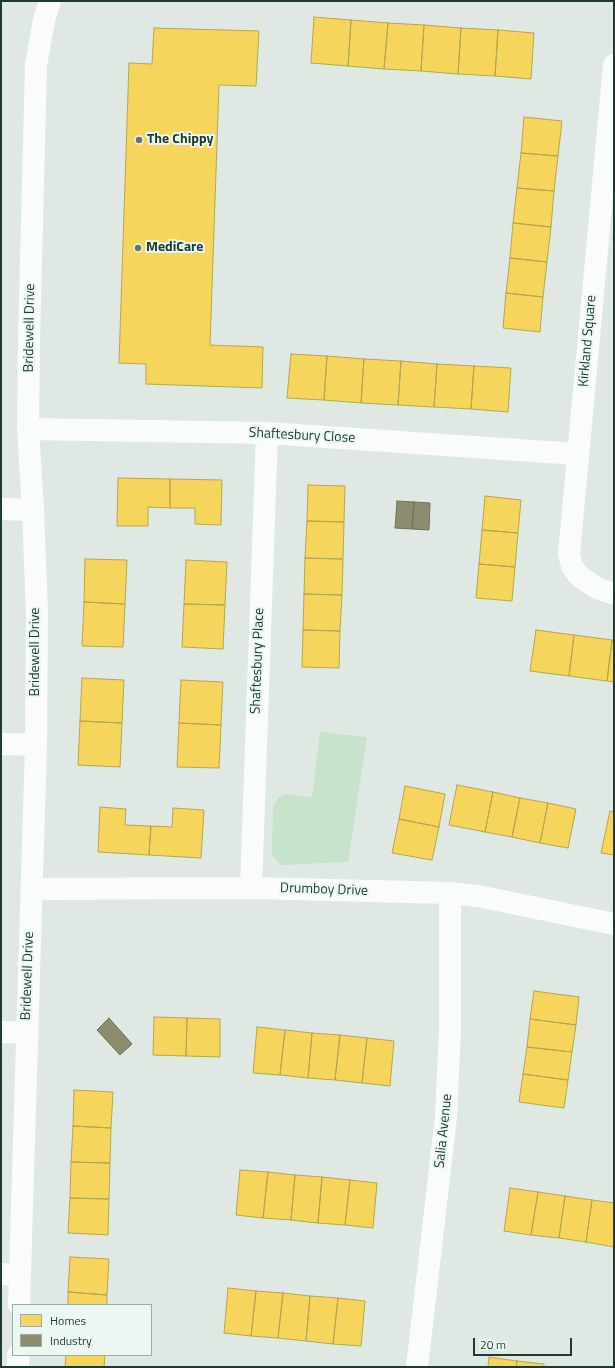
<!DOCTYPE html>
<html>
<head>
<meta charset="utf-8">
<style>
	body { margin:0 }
	#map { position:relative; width:615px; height:1368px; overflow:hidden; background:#e0e8e4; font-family:"Titillium Web",sans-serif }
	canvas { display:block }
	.frame { position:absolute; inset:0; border:2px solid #1d3c2f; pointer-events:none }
	.legend { position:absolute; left:12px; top:1304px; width:140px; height:52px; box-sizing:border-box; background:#edf7f1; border:1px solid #9aaca3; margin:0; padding:5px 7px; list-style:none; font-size:12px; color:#1d3c2f }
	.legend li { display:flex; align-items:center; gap:8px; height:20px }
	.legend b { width:20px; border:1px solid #9aaca3 }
	.scale { position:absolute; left:473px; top:1338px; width:99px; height:18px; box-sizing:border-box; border:2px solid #1d3c2f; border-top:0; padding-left:5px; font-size:12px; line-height:14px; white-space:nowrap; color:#1d3c2f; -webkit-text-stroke:3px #edf7f1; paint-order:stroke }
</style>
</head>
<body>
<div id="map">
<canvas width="615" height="1368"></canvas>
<div class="frame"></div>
<ul class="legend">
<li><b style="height:11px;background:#f6d55c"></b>Homes</li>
<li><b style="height:11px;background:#8c8c6e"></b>Industry</li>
</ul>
<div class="scale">20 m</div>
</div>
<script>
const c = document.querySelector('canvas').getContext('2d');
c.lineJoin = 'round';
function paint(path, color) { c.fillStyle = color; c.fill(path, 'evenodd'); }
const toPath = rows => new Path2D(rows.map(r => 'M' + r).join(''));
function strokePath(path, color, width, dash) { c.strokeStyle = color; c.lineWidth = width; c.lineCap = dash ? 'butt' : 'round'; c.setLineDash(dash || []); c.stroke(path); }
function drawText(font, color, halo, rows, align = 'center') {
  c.font = font + ' "Titillium Web",sans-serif'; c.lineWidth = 4; c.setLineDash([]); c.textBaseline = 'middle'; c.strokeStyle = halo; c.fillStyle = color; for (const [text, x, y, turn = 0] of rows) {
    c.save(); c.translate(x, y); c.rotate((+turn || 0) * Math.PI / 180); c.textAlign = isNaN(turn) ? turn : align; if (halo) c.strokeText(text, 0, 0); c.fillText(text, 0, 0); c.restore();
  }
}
const green = toPath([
	[320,732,367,737,348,862,281,865,272,855,273,807,278,798,286,794,312,797]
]);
const homes = toPath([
	[314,17,351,20,348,66,311,63,314,17],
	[351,20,388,23,384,69,348,66,351,20],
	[388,23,424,25,421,71,384,69,388,23],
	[424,25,461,28,458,74,421,71,424,25],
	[154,28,259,31,256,86,219,85,210,345,263,347,262,388,146,384,146,364,119,363,129,63,152,64,154,28],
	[461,28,498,30,495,76,458,74,461,28],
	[498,30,534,33,531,79,495,76,498,30],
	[524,117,562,121,558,156,521,153,524,117],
	[521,153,558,156,554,191,517,188,521,153],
	[517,188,554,191,551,227,513,223,517,188],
	[513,223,551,227,547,262,510,258,513,223],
	[510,258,547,262,543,297,506,293,510,258],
	[506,293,543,297,540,332,503,328,506,293],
	[291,354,327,356,324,400,287,398,291,354],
	[327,356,364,359,361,403,324,400,327,356],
	[364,359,401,361,398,405,361,403,364,359],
	[401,361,437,364,434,407,398,405,401,361],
	[437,364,474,366,471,409,434,407,437,364],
	[474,366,511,368,508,412,471,409,474,366],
	[118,478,170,479,170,508,148,507,148,526,117,526,118,478],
	[170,479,222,480,221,525,195,524,195,508,170,508,170,479],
	[308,485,345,486,344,522,307,521,308,485],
	[485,496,521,500,518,533,482,530,485,496],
	[307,521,344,522,343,559,305,558,307,521],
	[482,530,518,533,515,567,479,564,482,530],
	[305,558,343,559,342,595,304,594,305,558],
	[85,559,127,560,125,604,84,602,85,559],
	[186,560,227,562,225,605,184,604,186,560],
	[479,564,515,567,512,601,476,598,479,564],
	[304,594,342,595,340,631,303,630,304,594],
	[84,602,125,604,123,647,82,646,84,602],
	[184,604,225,605,223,649,182,647,184,604],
	[303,630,340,631,339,668,302,667,303,630],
	[536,630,574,635,569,676,530,671,536,630],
	[574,635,612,640,607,681,569,676,574,635],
	[612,640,614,641,614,682,607,681,612,640],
	[82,678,124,680,122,723,80,721,82,678],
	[181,680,223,682,221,725,179,723,181,680],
	[80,721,122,723,120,767,78,765,80,721],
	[179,723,221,725,219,768,177,767,179,723],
	[457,785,493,792,485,832,449,825,457,785],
	[405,786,445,794,439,827,399,819,405,786],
	[493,792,520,798,512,837,485,832,493,792],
	[520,798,548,803,540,843,512,837,520,798],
	[548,803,576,809,568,848,540,843,548,803],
	[100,807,126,809,125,825,151,826,149,855,98,852,100,807],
	[173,808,204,810,201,858,149,855,151,826,172,827,173,808],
	[610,811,614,812,614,855,601,853,610,811],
	[399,819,439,827,432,860,392,853,399,819],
	[534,991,579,997,576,1025,530,1019,534,991],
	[154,1017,187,1018,186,1056,153,1055,154,1017],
	[187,1018,220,1019,220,1057,186,1056,187,1018],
	[530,1019,576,1025,572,1052,527,1047,530,1019],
	[257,1027,285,1030,280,1075,253,1073,257,1027],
	[285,1030,312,1033,308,1078,280,1075,285,1030],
	[312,1033,340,1035,335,1080,308,1078,312,1033],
	[340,1035,367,1038,362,1083,335,1080,340,1035],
	[367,1038,394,1041,390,1086,362,1083,367,1038],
	[527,1047,572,1052,568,1080,523,1074,527,1047],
	[523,1074,568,1080,564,1108,519,1102,523,1074],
	[74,1090,113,1092,111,1128,73,1126,74,1090],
	[73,1126,111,1128,110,1163,71,1162,73,1126],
	[71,1162,110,1163,109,1199,70,1198,71,1162],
	[240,1170,268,1172,263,1218,236,1215,240,1170],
	[268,1172,295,1175,291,1220,263,1218,268,1172],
	[295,1175,322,1177,318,1223,291,1220,295,1175],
	[322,1177,350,1180,345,1225,318,1223,322,1177],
	[350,1180,377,1183,373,1228,345,1225,350,1180],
	[510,1188,538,1192,531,1235,504,1231,510,1188],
	[538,1192,565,1196,559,1238,531,1235,538,1192],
	[565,1196,592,1200,586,1242,559,1238,565,1196],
	[70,1198,109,1199,108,1235,68,1233,70,1198],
	[592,1200,614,1203,614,1247,586,1242,592,1200],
	[70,1257,109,1259,107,1295,68,1292,70,1257],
	[228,1288,256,1291,251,1336,224,1333,228,1288],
	[256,1291,283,1293,278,1338,251,1336,256,1291],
	[68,1292,107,1295,107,1305,68,1305,68,1292],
	[283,1293,310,1296,306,1341,278,1338,283,1293],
	[310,1296,338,1298,333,1344,306,1341,310,1296],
	[338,1298,365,1301,361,1346,333,1344,338,1298],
	[66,1355,105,1355,104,1367,65,1367,66,1355],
	[489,1357,517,1361,516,1367,488,1367,489,1357],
	[517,1361,544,1364,544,1367,516,1367,517,1361]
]);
const industry = toPath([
	[397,501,414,502,412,529,395,528,397,501],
	[414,502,430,503,429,530,412,529,414,502],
	[109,1018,132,1044,120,1055,97,1030,109,1018]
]);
const pedestrian = toPath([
	[1,509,33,510]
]);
const minor = toPath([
	[614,65,569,554,572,566,579,576,597,588,614,594],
	[28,429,267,433,577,454],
	[1,744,36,745],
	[251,888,267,433],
	[31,889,251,888,450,893,478,896,614,924],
	[1,1032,26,1033],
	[1,1274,20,1275],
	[19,1305,36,745,37,613,33,510,28,429,29,339,36,65,44,20,50,1],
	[18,1367,18,1355],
	[417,1367,446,1117,450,1030,450,893]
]);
const markers = [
	[139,140,4,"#61786e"],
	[138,248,4,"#61786e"]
];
const poiNames = [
	["The Chippy",147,140],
	["MediCare",146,248]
];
const streetNames = [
	["Bridewell Drive",30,328,-89],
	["Kirkland Square",588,341,-85],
	["Shaftesbury Close",302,436,3],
	["Bridewell Drive",36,652,-90],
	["Shaftesbury Place",258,661,-88],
	["Drumboy Drive",324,890,2],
	["Bridewell Drive",28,976,-88],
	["Salia Avenue",444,1131,-84]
];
paint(green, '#c7e3cc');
paint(homes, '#f6d55c');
strokePath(homes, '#b5a74e', 1);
paint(industry, '#8c8c6e');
strokePath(industry, '#6b745b', 1);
strokePath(pedestrian, '#fafcfb', 22);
strokePath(minor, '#fafcfb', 22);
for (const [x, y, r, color] of markers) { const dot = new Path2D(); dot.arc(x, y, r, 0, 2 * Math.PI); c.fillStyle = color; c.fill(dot); strokePath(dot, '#edf7f1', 1.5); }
drawText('bold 14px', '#1d3c2f', '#edf7f1', poiNames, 'left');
drawText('14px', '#1d3c2f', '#edf7f1', streetNames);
</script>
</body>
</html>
